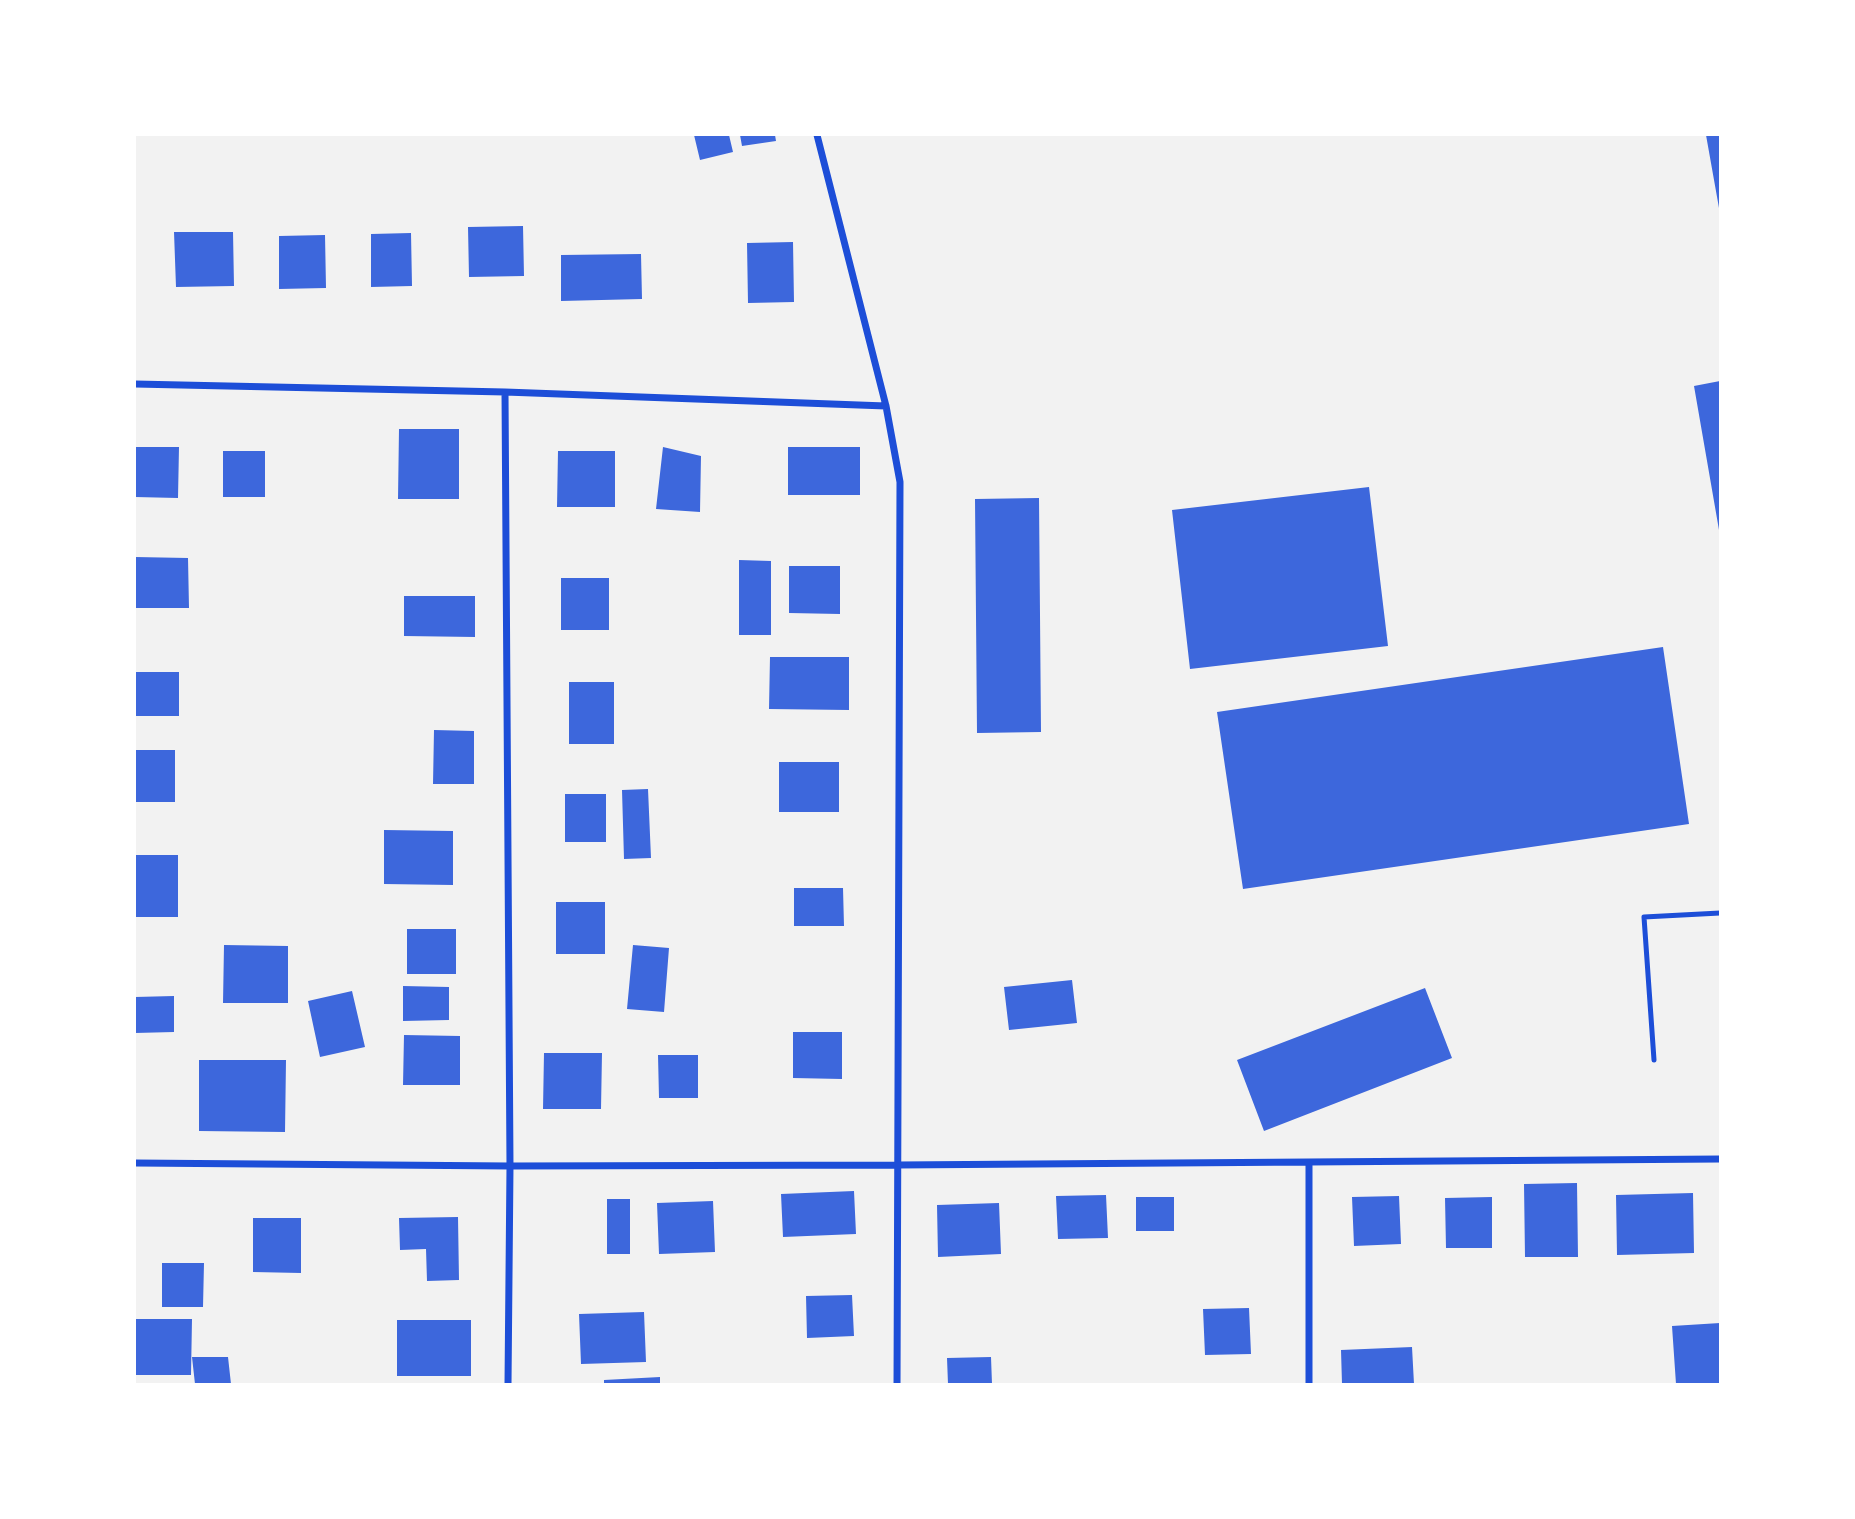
<!DOCTYPE html>
<html>
<head>
<meta charset="utf-8">
<style>
	body { margin:0 }
	#map { position:relative; width:1855px; height:1519px; overflow:hidden; background:#f2f2f2; font-family:"Nunito Sans",sans-serif }
	canvas { display:block }
	.frame { position:absolute; inset:0; border:136px solid #fff; pointer-events:none }
</style>
</head>
<body>
<div id="map">
<canvas width="1855" height="1519"></canvas>
<div class="frame"></div>
</div>
<script>
const c = document.querySelector('canvas').getContext('2d');
c.lineJoin = 'round';
function paint(path, color) { c.fillStyle = color; c.fill(path, 'evenodd'); }
const toPath = rows => new Path2D(rows.map(r => 'M' + r).join(''));
function strokePath(path, color, width, dash) { c.strokeStyle = color; c.lineWidth = width; c.lineCap = dash ? 'butt' : 'round'; c.setLineDash(dash || []); c.stroke(path); }
const building = toPath([
	[694,135,729,135,733,152,700,160],
	[740,135,775,135,776,141,742,146],
	[1706,135,1720,135,1720,208,1719,208],
	[523,226,524,276,469,277,468,227],
	[174,232,233,232,234,286,176,287],
	[411,233,412,286,371,287,371,234],
	[325,235,326,288,279,289,279,236],
	[793,242,794,302,748,303,747,243],
	[641,254,642,299,561,301,561,255],
	[1720,381,1720,529,1719,530,1694,386],
	[399,429,459,429,459,499,398,499],
	[135,447,179,447,178,498,135,497],
	[663,447,701,456,700,512,656,509],
	[788,447,860,447,860,495,788,495],
	[223,451,265,451,265,497,223,497],
	[558,451,615,451,615,507,557,507],
	[1369,487,1388,646,1190,669,1172,510],
	[1039,498,1041,732,977,733,975,499],
	[135,557,188,558,189,608,135,608],
	[739,560,771,561,771,635,739,635],
	[789,566,840,566,840,614,789,613],
	[561,578,609,578,609,630,561,630],
	[404,596,475,596,475,637,404,636],
	[1663,647,1689,824,1243,889,1217,712],
	[770,657,849,657,849,710,769,709],
	[135,672,179,672,179,716,135,716],
	[569,682,614,682,614,744,569,744],
	[434,730,474,731,474,784,433,784],
	[135,750,175,750,175,802,135,802],
	[779,762,839,762,839,812,779,812],
	[648,789,651,858,624,859,622,790],
	[565,794,606,794,606,842,565,842],
	[384,830,453,831,453,885,384,884],
	[135,855,178,855,178,917,135,917],
	[794,888,843,888,844,926,794,926],
	[556,902,605,902,605,954,556,954],
	[407,929,456,929,456,974,407,974],
	[224,945,288,946,288,1003,223,1003],
	[633,945,669,948,664,1012,627,1009],
	[1072,980,1077,1023,1009,1030,1004,987],
	[403,986,449,987,449,1020,403,1021],
	[1425,988,1452,1058,1264,1131,1237,1060],
	[352,991,365,1047,320,1057,308,1001],
	[174,996,174,1032,135,1033,135,997],
	[793,1032,842,1032,842,1079,793,1078],
	[404,1035,460,1036,460,1085,403,1085],
	[544,1053,602,1053,601,1109,543,1109],
	[658,1055,698,1055,698,1098,659,1098],
	[199,1060,286,1060,285,1132,199,1131],
	[1577,1183,1578,1257,1525,1257,1524,1184],
	[854,1191,856,1234,783,1237,781,1194],
	[1693,1193,1694,1253,1617,1255,1616,1195],
	[1106,1195,1108,1238,1058,1239,1056,1196],
	[1399,1196,1401,1244,1354,1246,1352,1197],
	[1136,1197,1174,1197,1174,1231,1136,1231],
	[1492,1197,1492,1248,1446,1248,1445,1198],
	[607,1199,630,1199,630,1254,607,1254],
	[713,1201,715,1252,659,1254,657,1203],
	[999,1203,1001,1254,938,1257,937,1205],
	[458,1217,459,1280,427,1281,426,1249,400,1250,399,1218],
	[253,1218,301,1218,301,1273,253,1272],
	[162,1263,204,1263,203,1307,162,1307],
	[852,1295,854,1336,807,1338,806,1296],
	[1249,1308,1251,1354,1205,1355,1203,1309],
	[644,1312,646,1362,581,1364,579,1314],
	[135,1319,192,1319,191,1375,135,1375],
	[397,1320,471,1320,471,1376,397,1376],
	[1720,1323,1720,1384,1676,1384,1672,1326],
	[1412,1347,1414,1384,1342,1384,1341,1350],
	[192,1357,228,1357,231,1384,195,1384],
	[991,1357,992,1384,948,1384,947,1358],
	[660,1377,660,1384,604,1384,604,1380]
]);
const service = toPath([
	[1654,1060,1644,917,1720,913]
]);
const minor = toPath([
	[817,135,886,406,900,482,897,1384],
	[135,384,505,392,886,406],
	[505,392,510,1166,508,1384],
	[1309,1162,1309,1384],
	[135,1163,510,1166,898,1165,1720,1159]
]);
paint(building, '#3d67dc');
strokePath(service, '#1d4ed8', 5);
strokePath(minor, '#1d4ed8', 7);
</script>
</body>
</html>
